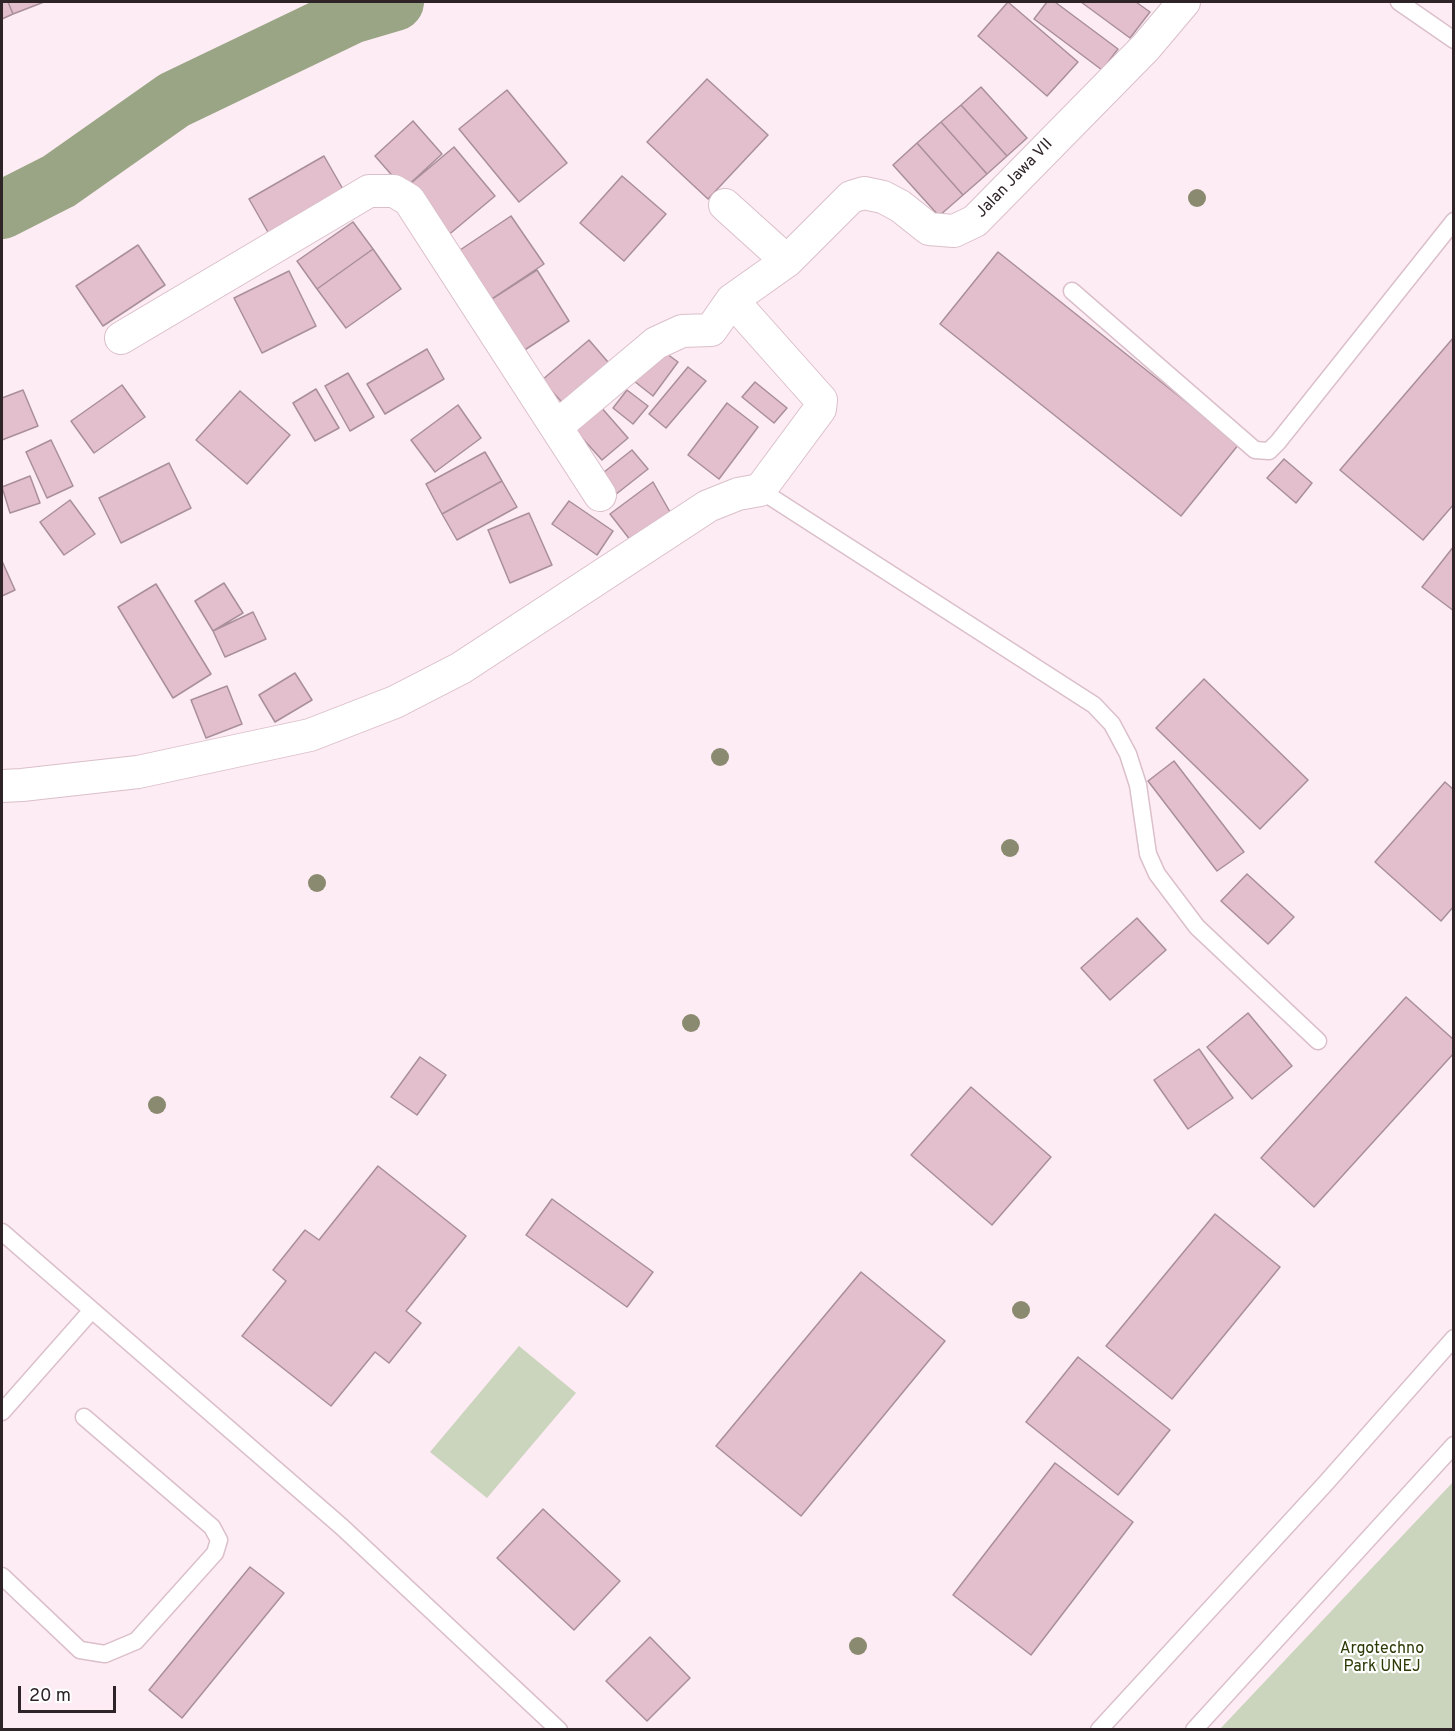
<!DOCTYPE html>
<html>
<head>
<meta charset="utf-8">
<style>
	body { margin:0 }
	#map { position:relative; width:1455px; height:1731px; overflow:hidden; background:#fdecf3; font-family:Overpass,sans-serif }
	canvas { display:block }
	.frame { position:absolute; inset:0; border:3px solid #2e2327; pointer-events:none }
	.scale { position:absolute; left:18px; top:1686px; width:98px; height:27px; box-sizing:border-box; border:3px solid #2e2327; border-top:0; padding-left:8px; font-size:18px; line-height:21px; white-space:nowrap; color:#2e2327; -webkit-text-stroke:4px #fefefe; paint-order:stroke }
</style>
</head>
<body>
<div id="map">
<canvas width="1455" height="1731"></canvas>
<div class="frame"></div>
<div class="scale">20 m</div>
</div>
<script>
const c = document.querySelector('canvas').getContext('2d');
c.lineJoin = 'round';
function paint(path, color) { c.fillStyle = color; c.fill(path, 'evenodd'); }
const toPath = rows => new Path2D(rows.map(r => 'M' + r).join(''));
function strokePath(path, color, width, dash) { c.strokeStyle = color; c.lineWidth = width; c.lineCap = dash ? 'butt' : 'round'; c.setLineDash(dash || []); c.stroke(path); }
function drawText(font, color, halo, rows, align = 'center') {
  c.font = font + ' Overpass,sans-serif'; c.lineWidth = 4.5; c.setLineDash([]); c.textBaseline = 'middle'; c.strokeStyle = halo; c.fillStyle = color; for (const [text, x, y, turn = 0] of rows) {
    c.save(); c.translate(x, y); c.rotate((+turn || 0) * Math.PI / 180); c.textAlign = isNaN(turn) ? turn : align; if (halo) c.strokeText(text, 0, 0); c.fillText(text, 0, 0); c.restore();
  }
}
const green = toPath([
	[519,1346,576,1393,487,1498,430,1452],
	[1453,1482,1453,1729,1220,1729]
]);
const river = toPath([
	[2,210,59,181,174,100,351,15,395,2]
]);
const building = toPath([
	[2,2,8,2,13,14,2,19,2,2],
	[8,2,44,2,13,14,8,2],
	[1008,2,1078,62,1047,96,978,36,1008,2],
	[1047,2,1055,2,1118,49,1102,70,1034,19,1047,2],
	[1081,2,1136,2,1150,12,1130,38,1081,2],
	[707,79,768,135,708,199,647,142,707,79],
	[981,87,1027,138,1007,156,961,105,981,87],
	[507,90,567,163,519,202,459,129,507,90],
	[961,105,1007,156,987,174,941,122,961,105],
	[413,121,442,154,404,189,375,156,413,121],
	[941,122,987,174,963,195,917,143,941,122],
	[917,143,963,195,939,216,893,165,917,143],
	[454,147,495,196,446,237,404,189,454,147],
	[324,156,348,198,273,241,249,199,324,156],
	[622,176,666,214,624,261,580,223,622,176],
	[511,216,544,264,484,304,451,256,511,216],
	[353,222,373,249,317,289,297,261,353,222],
	[138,245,165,285,103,326,76,286,138,245],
	[373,249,401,289,346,328,317,289,373,249],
	[998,252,1239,444,1181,516,940,324,998,252],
	[537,270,569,321,517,355,484,304,537,270],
	[289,271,316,326,262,353,234,298,289,271],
	[1454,337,1454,504,1423,540,1340,470,1454,337],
	[589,340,614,369,568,409,542,380,589,340],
	[659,348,678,362,653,396,634,381,659,348],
	[427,349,444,379,385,414,367,384,427,349],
	[688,367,706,381,666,428,649,414,688,367],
	[348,373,374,417,350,431,325,386,348,373],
	[755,382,787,408,774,423,742,397,755,382],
	[122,385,145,417,94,453,71,421,122,385],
	[316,389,339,428,315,441,293,403,316,389],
	[23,390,38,426,2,440,2,398,23,390],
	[627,390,648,406,633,424,613,408,627,390],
	[240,391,290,435,247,484,196,440,240,391],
	[727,403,758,427,719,479,688,455,727,403],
	[458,405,481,438,435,472,411,440,458,405],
	[600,406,628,438,602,460,574,429,600,406],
	[51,440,73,486,47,498,26,452,51,440],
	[632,450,648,469,615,495,599,476,632,450],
	[485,452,502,481,442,514,426,484,485,452],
	[1284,459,1312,483,1296,503,1267,478,1284,459],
	[169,463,191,508,121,543,99,498,169,463],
	[30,476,40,503,10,513,2,487,30,476],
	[502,481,517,507,457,540,442,514,502,481],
	[653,482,670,512,631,541,610,514,653,482],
	[70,500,95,534,64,555,40,522,70,500],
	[569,501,613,531,597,555,552,524,569,501],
	[529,513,552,565,510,583,488,530,529,513],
	[1454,546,1454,611,1422,587,1454,546],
	[2,561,15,590,2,596,2,561],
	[224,583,243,613,213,631,195,601,224,583],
	[156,584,211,674,173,698,118,607,156,584],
	[253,612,266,639,225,657,213,631,253,612],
	[295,673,312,700,275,722,259,695,295,673],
	[1204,679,1308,780,1260,829,1156,728,1204,679],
	[227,686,242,724,206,738,191,700,227,686],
	[1174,761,1244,852,1217,871,1148,781,1174,761],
	[1445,782,1454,790,1454,906,1441,921,1375,862,1445,782],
	[1247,874,1294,917,1268,944,1221,901,1247,874],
	[1137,918,1166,950,1110,1000,1081,968,1137,918],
	[1406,997,1454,1040,1454,1053,1314,1207,1261,1158,1406,997],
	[1248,1013,1292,1066,1252,1099,1207,1047,1248,1013],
	[1199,1049,1233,1098,1188,1129,1154,1080,1199,1049],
	[420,1057,446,1075,417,1115,391,1097,420,1057],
	[971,1087,1051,1157,992,1225,911,1155,971,1087],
	[378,1166,466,1236,406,1311,421,1323,389,1363,375,1352,331,1406,242,1336,286,1281,273,1270,305,1230,319,1240,378,1166],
	[552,1199,653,1272,627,1307,526,1235,552,1199],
	[1215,1214,1280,1267,1172,1399,1106,1346,1215,1214],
	[861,1272,945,1341,801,1516,716,1446,861,1272],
	[1078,1357,1170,1430,1118,1495,1026,1422,1078,1357],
	[1055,1463,1133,1522,1031,1655,953,1595,1055,1463],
	[543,1509,620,1581,574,1630,497,1558,543,1509],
	[250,1567,284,1593,182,1718,149,1690,250,1567],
	[650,1637,690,1678,647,1721,606,1681,650,1637]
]);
const service = toPath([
	[1399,2,1454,40],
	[1072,291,1255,450,1269,451,1278,442,1454,221],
	[760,490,1094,705,1112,724,1128,754,1138,785,1148,854,1157,874,1197,927,1318,1041],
	[2,1232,342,1527,559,1730],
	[2,1412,92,1310],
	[2,1576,80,1650,105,1654,136,1641,215,1553,219,1540,212,1527,84,1417],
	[1099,1730,1325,1484,1454,1338],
	[1194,1730,1454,1445]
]);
const minor = toPath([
	[725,205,787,261],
	[121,338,369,191,394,191,409,200,600,495],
	[556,427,656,343,682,331,711,330,732,300,787,261,851,197,864,193,883,197,900,206,929,229,954,231,975,221,1146,47,1184,2],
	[2,786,22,785,138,772,310,735,395,702,461,668,708,506,738,494,760,490,820,409,821,400,732,300]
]);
const trees = [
	[1197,198],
	[720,757],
	[1010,848],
	[317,883],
	[691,1023],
	[157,1105],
	[1021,1310],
	[858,1646]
];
const streetNames = [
	["Jalan Jawa VII",1015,179,-46]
];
const parkNames = [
	["Argotechno",1382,1650],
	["Park UNEJ",1382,1668]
];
paint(green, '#cbd4bd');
strokePath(river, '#99a585', 58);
paint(building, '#e3becc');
strokePath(building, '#a98f99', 1.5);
strokePath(service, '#dbbfca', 19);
strokePath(minor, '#dbbfca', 34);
strokePath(service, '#fff', 16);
strokePath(minor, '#fff', 32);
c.fillStyle = '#8a8a70';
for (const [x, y] of trees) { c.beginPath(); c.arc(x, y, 9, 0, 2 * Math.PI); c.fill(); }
drawText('16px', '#2e2327', '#fefefe', streetNames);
drawText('16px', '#2b3904', '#fefefe', parkNames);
</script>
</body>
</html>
